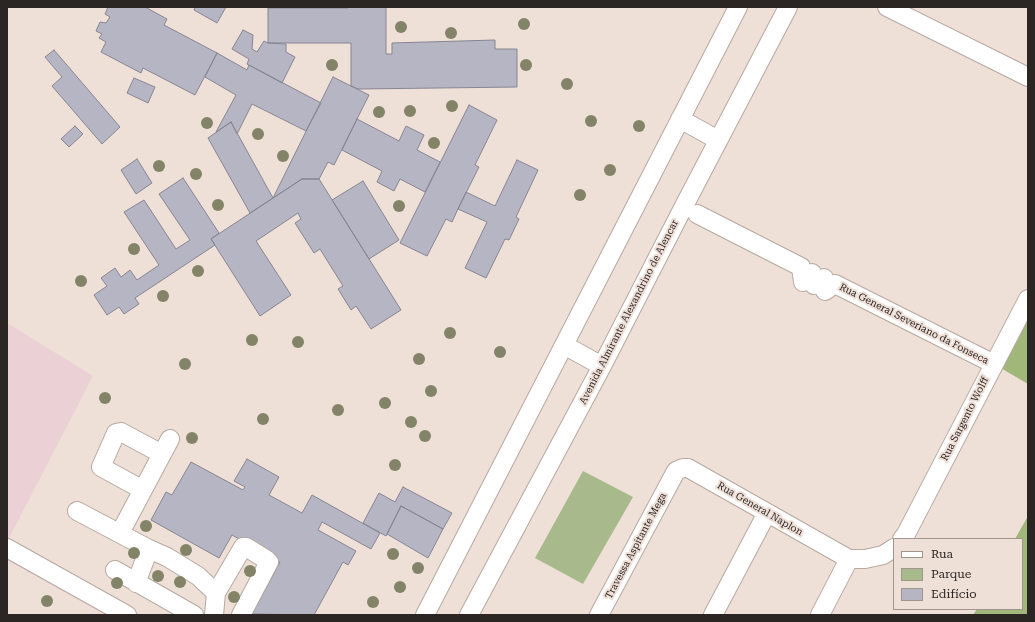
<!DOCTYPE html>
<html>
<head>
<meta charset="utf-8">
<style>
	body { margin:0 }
	#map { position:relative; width:1035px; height:622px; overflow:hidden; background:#eedfd7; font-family:"Roboto Serif",serif }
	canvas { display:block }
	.frame { position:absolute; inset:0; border:8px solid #2b2623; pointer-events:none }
	.legend { position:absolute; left:893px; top:538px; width:130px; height:72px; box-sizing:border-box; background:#eedfd7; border:1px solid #a0958f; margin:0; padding:5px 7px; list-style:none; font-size:12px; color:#2b2623 }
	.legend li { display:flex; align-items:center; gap:8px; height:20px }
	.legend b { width:20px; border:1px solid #a0958f }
</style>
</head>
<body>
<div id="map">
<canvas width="1035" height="622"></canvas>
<div class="frame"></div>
<ul class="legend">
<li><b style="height:5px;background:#fff"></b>Rua</li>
<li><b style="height:11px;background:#a8ba8c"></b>Parque</li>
<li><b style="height:11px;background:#b6b5c3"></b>Edifício</li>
</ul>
</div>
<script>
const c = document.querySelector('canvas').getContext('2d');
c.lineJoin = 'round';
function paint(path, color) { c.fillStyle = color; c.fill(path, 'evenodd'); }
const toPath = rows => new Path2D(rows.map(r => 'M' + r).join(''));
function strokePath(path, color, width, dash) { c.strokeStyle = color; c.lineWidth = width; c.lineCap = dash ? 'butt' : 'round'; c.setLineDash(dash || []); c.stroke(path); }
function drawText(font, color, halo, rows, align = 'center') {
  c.font = font + ' "Roboto Serif",serif'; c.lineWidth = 4; c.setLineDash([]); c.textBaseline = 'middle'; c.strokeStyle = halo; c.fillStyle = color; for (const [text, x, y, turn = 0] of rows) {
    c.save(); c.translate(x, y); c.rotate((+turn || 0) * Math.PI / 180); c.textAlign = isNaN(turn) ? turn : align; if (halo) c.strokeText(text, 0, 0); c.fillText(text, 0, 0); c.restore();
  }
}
const education = toPath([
	[7,323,93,376,9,538,142,615,105,615,7,560]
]);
const green = toPath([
	[583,471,633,497,583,584,535,558]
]);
const forest = toPath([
	[1028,299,1028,384,994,364],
	[1028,516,1028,615,973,615,977,609,1022,609,1022,539,1015,539]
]);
const building = toPath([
	[108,7,145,7,167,19,164,25,217,53,195,95,143,68,141,73,101,52,106,42,99,38,102,34,96,31,100,22,106,23,110,17,105,14,108,7],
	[195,7,226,7,217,23,194,10,195,7],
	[348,7,386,7,386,54,392,54,392,43,495,40,495,49,517,49,517,87,358,89,351,86,351,43,268,43,268,8,348,8,348,7],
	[243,30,253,35,252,49,257,52,264,41,268,43,286,44,286,52,295,57,282,83,247,64,249,59,232,49,243,30],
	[54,50,120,127,102,144,52,86,62,77,45,57,54,50],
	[217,53,247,70,249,65,321,103,306,131,252,104,237,134,231,122,216,132,236,95,205,77,217,53],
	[333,77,369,95,334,165,328,162,319,179,302,179,273,198,333,77],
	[134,78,155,87,148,103,127,93,134,78],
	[469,105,497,120,475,165,479,167,458,209,452,222,446,219,427,256,400,243,469,105],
	[357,119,399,141,406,126,424,135,417,150,440,162,425,192,400,179,394,191,377,182,382,171,342,150,357,119],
	[231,122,273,198,250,213,208,138,231,122],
	[75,126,83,134,69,147,61,139,75,126],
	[137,159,152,183,136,194,121,170,137,159],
	[517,160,538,170,516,217,519,219,509,240,505,239,486,278,465,268,487,222,458,209,466,192,495,206,517,160],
	[183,178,219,233,211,239,215,245,135,298,139,304,124,314,119,307,107,315,94,295,107,286,101,278,115,268,121,277,130,270,137,280,159,265,124,212,144,200,176,249,190,240,159,194,183,178],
	[302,179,319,179,401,310,371,329,356,306,351,310,338,289,343,286,320,249,314,253,295,223,301,219,298,213,256,241,291,295,260,316,211,239,302,179],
	[363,181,399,240,369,259,332,200,363,181],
	[247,459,279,477,269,495,302,513,312,495,380,533,371,549,322,522,318,530,356,551,348,565,343,562,314,615,252,614,280,562,232,535,219,558,151,520,166,492,172,495,191,462,243,490,245,487,234,481,247,459],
	[403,487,452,513,443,529,401,506,386,536,363,523,379,493,395,502,403,487],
	[401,506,443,529,428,558,387,534,401,506]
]);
const minor = toPath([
	[887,7,1028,77],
	[680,119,718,140],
	[697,214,801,267,803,282,812,273,814,285,824,278,825,291,835,284,994,364],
	[564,345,602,366],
	[143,490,101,467,116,433,121,432,162,454],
	[77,511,149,549],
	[120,533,170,439],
	[902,539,906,534,1028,299],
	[7,548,127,615],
	[849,559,865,559,883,555,894,548],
	[115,570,194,615],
	[136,583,149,549,167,557,198,576,216,593,214,615],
	[216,593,243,547,246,547,267,560,269,562,241,615],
	[425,615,738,7],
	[469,615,602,366,684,206,788,7],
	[599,615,676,471,683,468,688,468,849,559],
	[713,615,767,513],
	[820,615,849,559]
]);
const trees = [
	[524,24],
	[401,27],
	[451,33],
	[332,65],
	[526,65],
	[567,84],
	[452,106],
	[410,111],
	[379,112],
	[591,121],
	[207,123],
	[639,126],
	[258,134],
	[434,143],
	[283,156],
	[159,166],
	[610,170],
	[196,174],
	[580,195],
	[218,205],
	[399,206],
	[134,249],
	[198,271],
	[81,281],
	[163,296],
	[450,333],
	[252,340],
	[298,342],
	[500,352],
	[419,359],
	[185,364],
	[431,391],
	[105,398],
	[385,403],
	[338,410],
	[263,419],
	[411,422],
	[425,436],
	[192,438],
	[395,465],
	[146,526],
	[186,550],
	[134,553],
	[393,554],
	[418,568],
	[250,571],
	[158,576],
	[180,582],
	[117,583],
	[400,587],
	[234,597],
	[47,601],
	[373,602]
];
const streetNames = [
	["Avenida Almirante Alexandrino de Alencar",629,312,-63],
	["Rua General Severiano da Fonseca",914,324,27],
	["Rua Sargento Wolff",965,419,-63],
	["Rua General Naplon",760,509,30],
	["Travessa Aspitante Mega",636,546,-62]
];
paint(education, '#ebd0d6');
paint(green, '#a8ba8c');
paint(forest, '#a0b779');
paint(building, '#b6b5c3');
strokePath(building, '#868592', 1);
strokePath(minor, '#b7a9a1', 20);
strokePath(minor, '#fff', 18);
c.fillStyle = '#838467';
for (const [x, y] of trees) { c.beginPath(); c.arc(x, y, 6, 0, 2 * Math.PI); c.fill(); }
drawText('10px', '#2b2623', '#eedfd7', streetNames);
</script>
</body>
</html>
